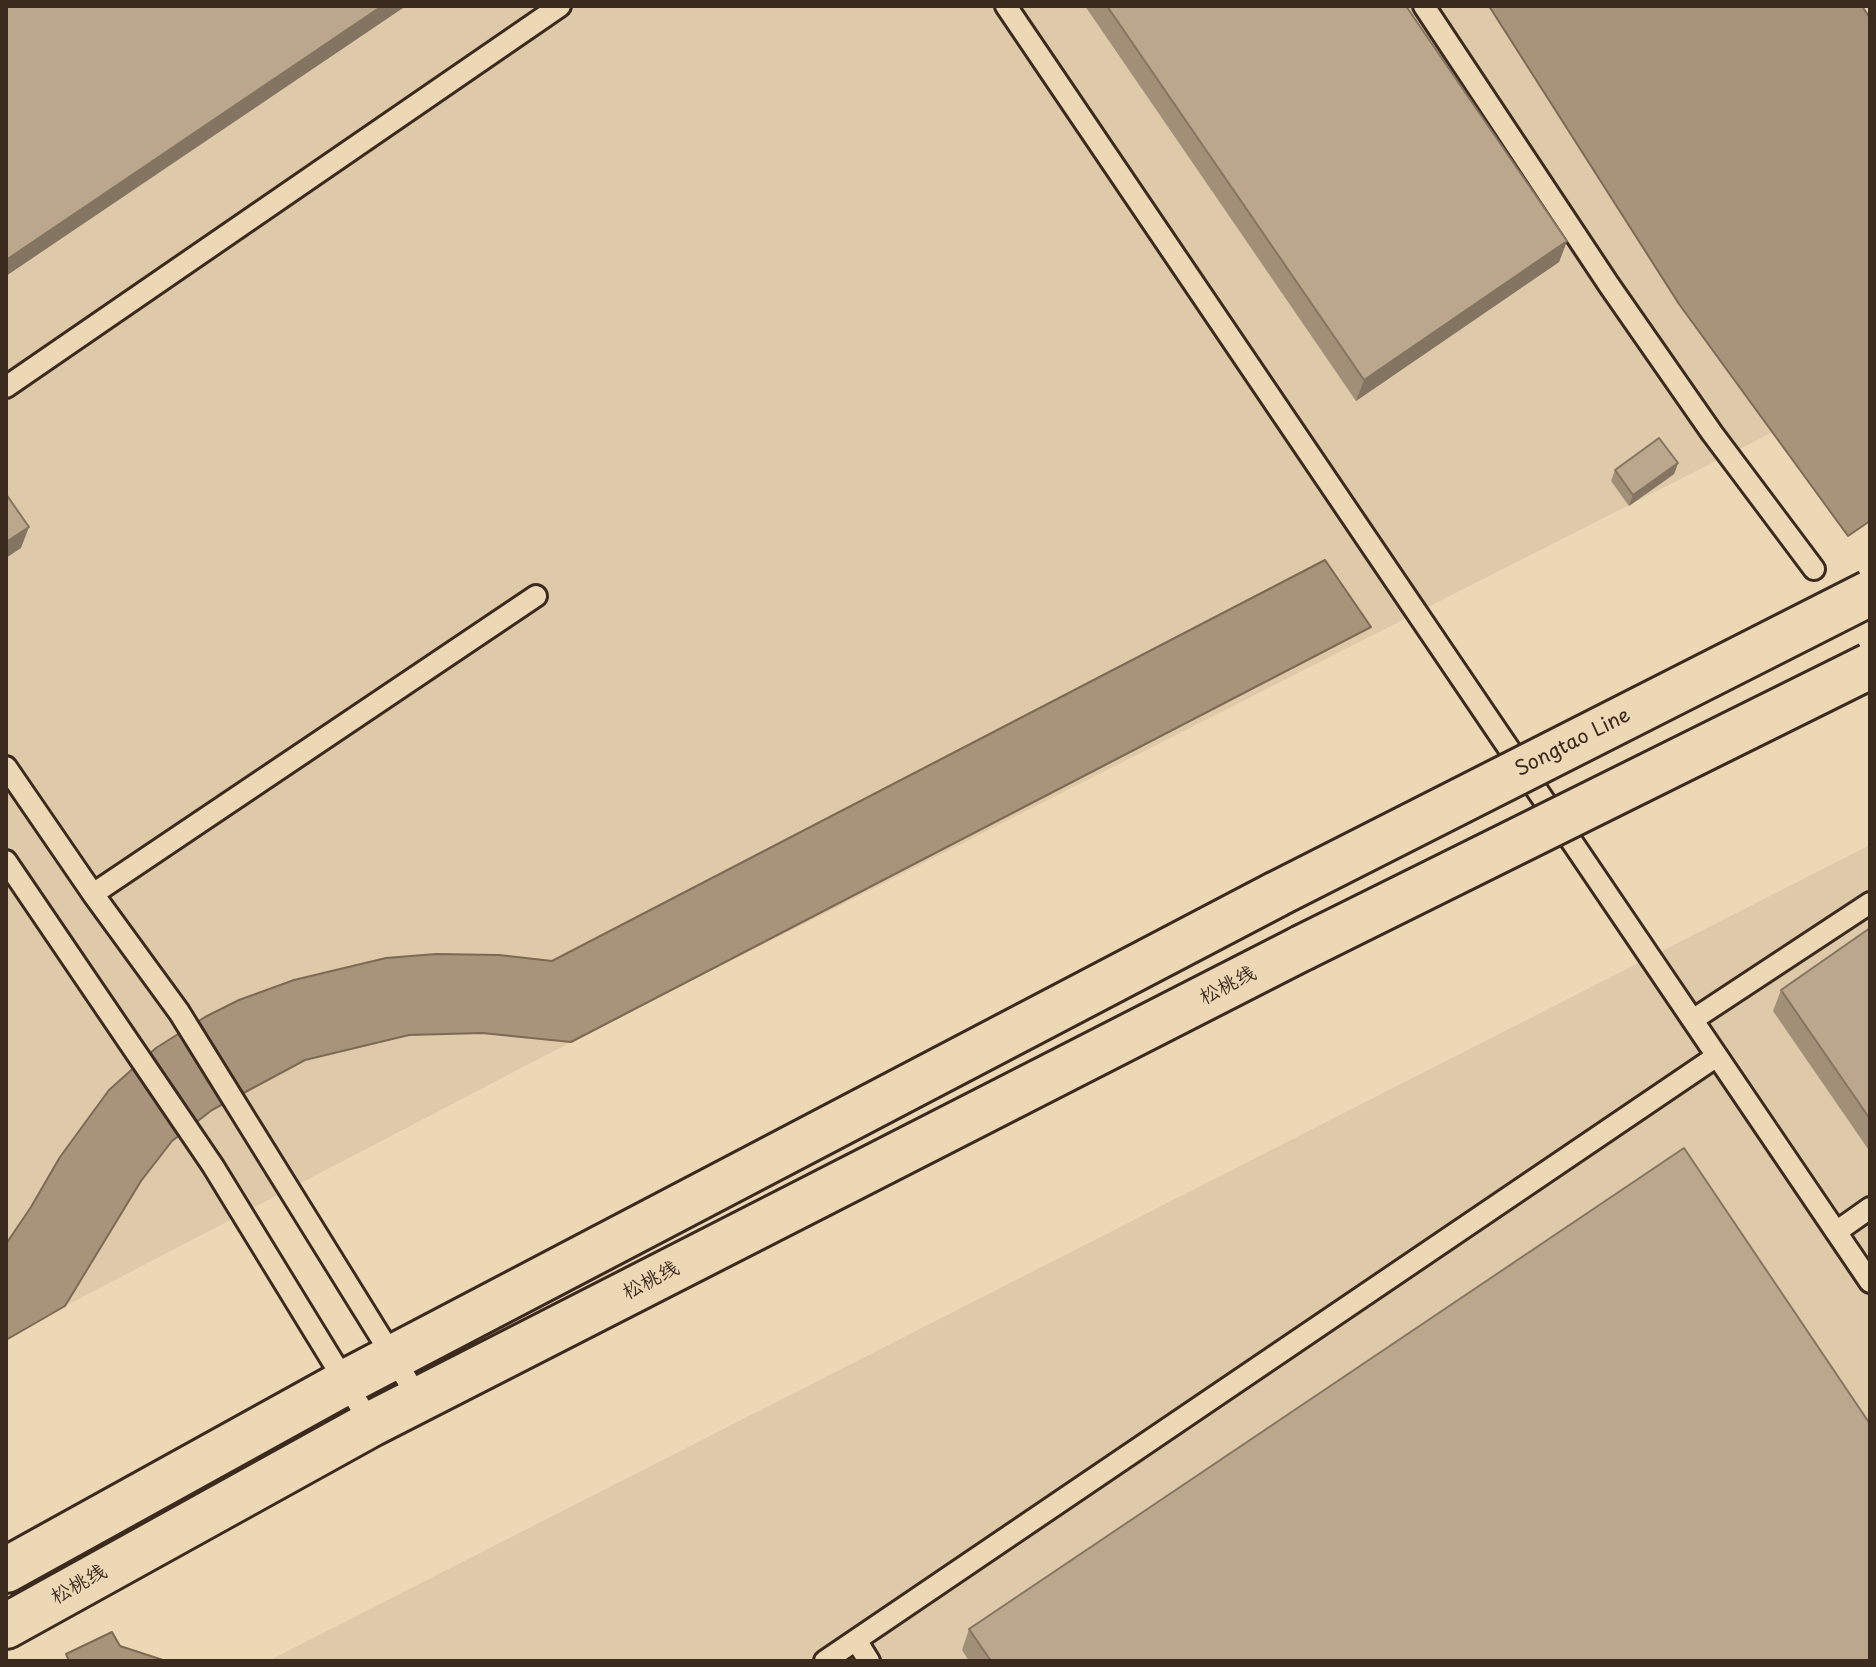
<!DOCTYPE html>
<html>
<head>
<meta charset="utf-8">
<style>
	body { margin:0 }
	#map { position:relative; width:1876px; height:1667px; overflow:hidden; background:#edd8b6; font-family:"Playpen Sans",sans-serif }
	canvas { display:block }
	.frame { position:absolute; inset:0; border:8px solid #3b2a1e; pointer-events:none }
</style>
</head>
<body>
<div id="map">
<canvas width="1876" height="1667"></canvas>
<div class="frame"></div>
</div>
<script>
const c = document.querySelector('canvas').getContext('2d');
c.lineJoin = 'round';
function paint(path, color) { c.fillStyle = color; c.fill(path, 'evenodd'); }
const toPath = rows => new Path2D(rows.map(r => 'M' + r).join(''));
function strokePath(path, color, width, dash) { c.strokeStyle = color; c.lineWidth = width; c.lineCap = dash ? 'butt' : 'round'; c.setLineDash(dash || []); c.stroke(path); }
function drawText(font, color, halo, rows, align = 'center') {
  c.font = font + ' "Playpen Sans","LXGW WenKai TC",sans-serif'; c.lineWidth = 6; c.setLineDash([]); c.textBaseline = 'middle'; c.strokeStyle = halo; c.fillStyle = color; for (const [text, x, y, turn = 0] of rows) {
    c.save(); c.translate(x, y); c.rotate((+turn || 0) * Math.PI / 180); c.textAlign = isNaN(turn) ? turn : align; if (halo) c.strokeText(text, 0, 0); c.fillText(text, 0, 0); c.restore();
  }
}
const built = toPath([
	[6,6,1489,6,1679,304,1773,432,571,1042,6,1337],
	[1870,845,1870,1661,268,1661]
]);
const water = toPath([
	[1489,6,1862,6,1870,18,1870,521,1848,536,1679,304,1489,6],
	[1325,560,1371,627,571,1042,482,1033,409,1035,305,1060,212,1110,172,1141,141,1181,65,1306,6,1340,6,1244,31,1207,60,1157,109,1090,156,1048,205,1017,239,1000,294,980,386,958,436,954,499,955,552,961,1325,560],
	[112,1632,120,1646,166,1661,69,1661,66,1654,112,1632]
]);
const lane = toPath([
	[1006,6,1870,1282],
	[1424,6,1609,285,1712,433,1814,569],
	[6,387,560,6],
	[6,767,93,894,179,1012,419,1399],
	[6,861,213,1166,371,1424],
	[93,894,536,596],
	[1694,1019,1870,903],
	[1836,1232,1870,1208],
	[856,1640,869,1661],
	[825,1661,1717,1056]
]);
const primary = toPath([
	[6,1570,346,1382,1277,894],
	[6,1626,371,1424,1302,948]
]);
const primaryBridge = toPath([
	[1277,894,1870,593],
	[1302,948,1870,666]
]);
const wall = toPath([
	[1085,6,1406,6,1567,241,1559,262,1356,401],
	[1678,463,1674,474,1629,506,1611,481,1615,470],
	[1870,928,1870,1147,1868,1149,1773,1011,1781,990],
	[969,1629,1870,1661,969,1661,962,1650]
]);
const shadedWall = toPath([
	[382,6,406,6,6,276,6,260],
	[1567,241,1559,262,1356,401,1364,380],
	[1678,463,1674,474,1629,506,1633,495],
	[29,527,21,548,6,558,6,542]
]);
const building = toPath([
	[6,6,382,6,6,260,6,6],
	[1107,6,1406,6,1567,241,1364,380,1107,6],
	[1659,438,1678,463,1633,495,1615,470,1659,438],
	[6,494,29,527,6,542,6,494],
	[1870,928,1870,1119,1781,990,1870,928],
	[1684,1148,1870,1424,1870,1661,991,1661,969,1629,1684,1148]
]);
const streetNames = [
	["Songtao Line",1573,743,-27],
	["松桃线",1228,986,-27],
	["松桃线",651,1281,-27],
	["松桃线",79,1585,-29]
];
paint(built, '#dec9a9');
paint(water, '#a7947a');
strokePath(water, '#7c6a55', 2);
strokePath(lane, '#3b2a1e', 26);
strokePath(primary, '#3b2a1e', 50);
strokePath(lane, '#edd8b6', 20);
strokePath(primary, '#edd8b6', 44);
strokePath(primaryBridge, '#3b2a1e', 50, []);
strokePath(primaryBridge, '#edd8b6', 44);
paint(wall, '#a19078');
paint(shadedWall, '#837562');
paint(building, '#bba78c');
strokePath(building, '#837562', 2);
drawText('20px', '#3b2a1e', '#edd8b6', streetNames);
</script>
</body>
</html>
